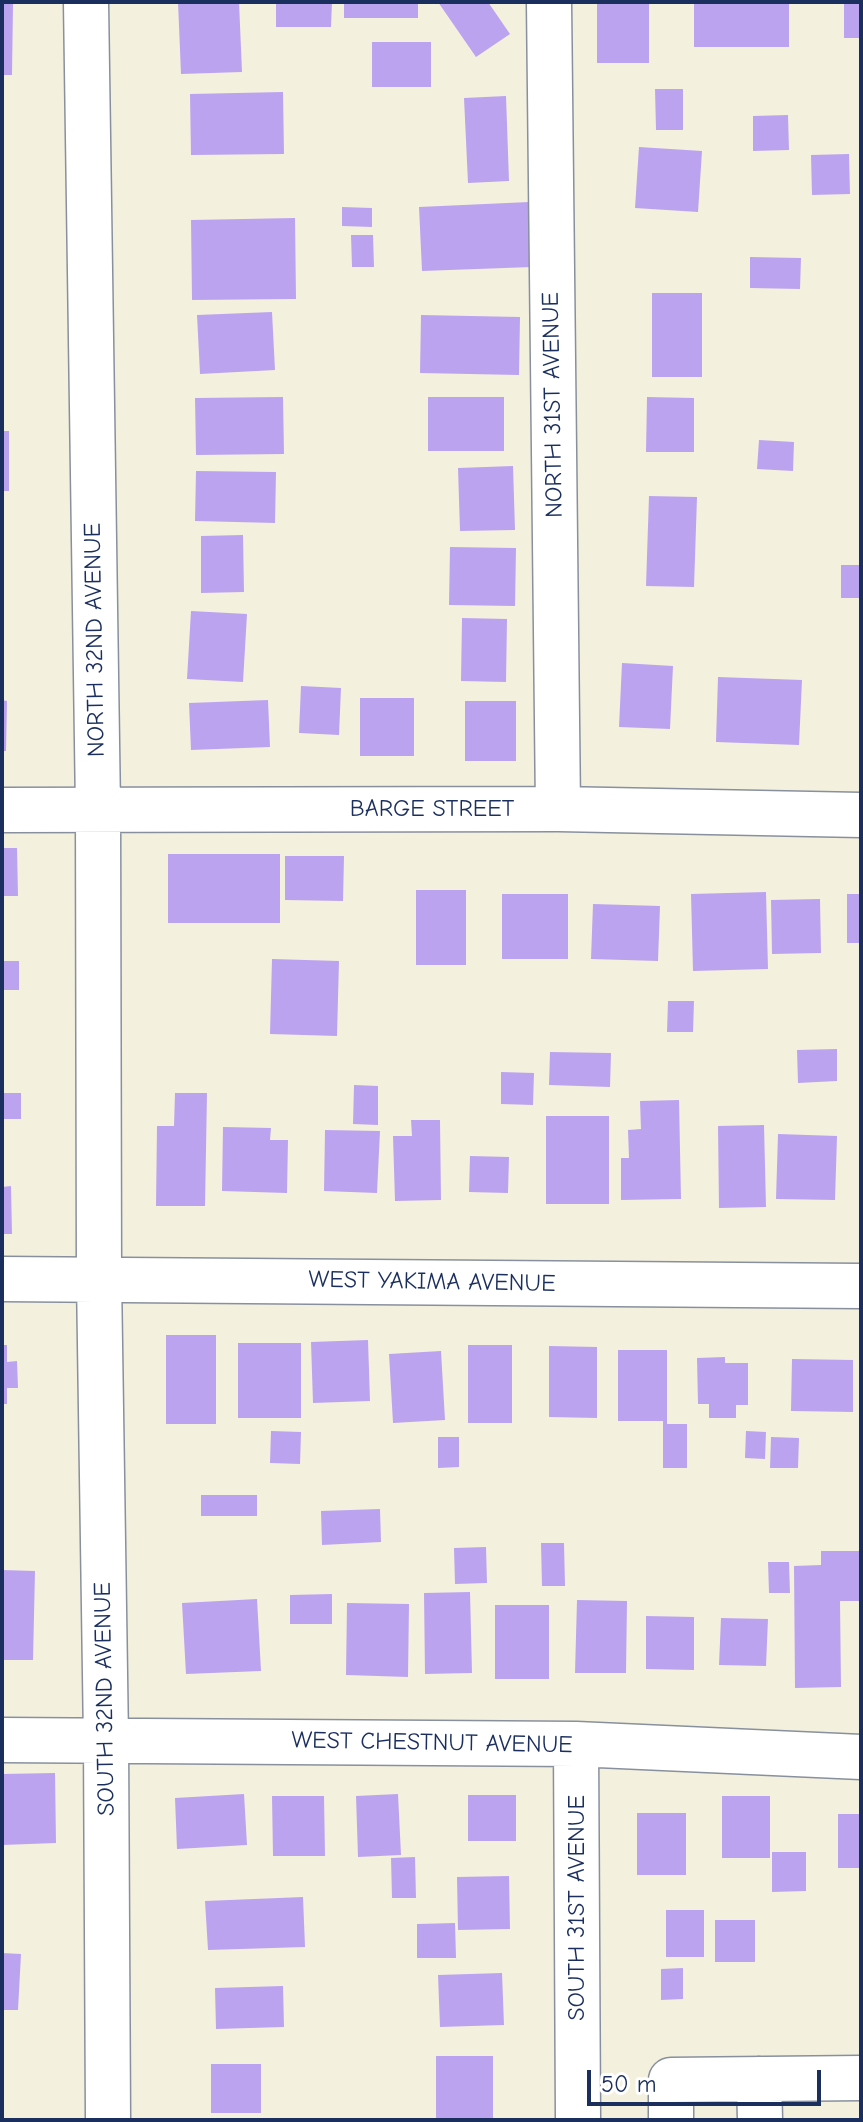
<!DOCTYPE html>
<html>
<head>
<meta charset="utf-8">
<style>
	body { margin:0 }
	#map { position:relative; width:863px; height:2122px; overflow:hidden; background:#f4f0de; font-family:"Comic Neue",sans-serif }
	canvas { display:block }
	.frame { position:absolute; inset:0; border:4px solid #1b2f5e; pointer-events:none }
	.scale { position:absolute; left:587px; top:2070px; width:234px; height:36px; box-sizing:border-box; border:4px solid #1b2f5e; border-top:0; padding-left:10px; font-size:24px; line-height:28px; white-space:nowrap; color:#1b2f5e; -webkit-text-stroke:6px #fff; paint-order:stroke }
</style>
</head>
<body>
<div id="map">
<canvas width="863" height="2122"></canvas>
<div class="frame"></div>
<div class="scale">50 m</div>
</div>
<script>
const c = document.querySelector('canvas').getContext('2d');
c.lineJoin = 'round';
function paint(path, color) { c.fillStyle = color; c.fill(path, 'evenodd'); }
const toPath = rows => new Path2D(rows.map(r => 'M' + r).join(''));
function strokePath(path, color, width, dash) { c.strokeStyle = color; c.lineWidth = width; c.lineCap = dash ? 'butt' : 'round'; c.setLineDash(dash || []); c.stroke(path); }
function drawText(font, color, halo, rows, align = 'center') {
  c.font = font + ' "Comic Neue",sans-serif'; c.lineWidth = 8; c.setLineDash([]); c.textBaseline = 'middle'; c.strokeStyle = halo; c.fillStyle = color; for (const [text, x, y, turn = 0] of rows) {
    c.save(); c.translate(x, y); c.rotate((+turn || 0) * Math.PI / 180); c.textAlign = isNaN(turn) ? turn : align; if (halo) c.strokeText(text, 0, 0); c.fillText(text, 0, 0); c.restore();
  }
}
const building = toPath([
	[178,2,239,2,242,72,181,74],
	[276,2,332,2,331,27,276,27],
	[344,2,418,2,418,18,344,18],
	[438,2,488,2,510,34,476,57],
	[597,2,649,2,649,63,597,63],
	[694,2,789,2,789,47,694,47],
	[844,2,861,2,861,38,844,38],
	[2,4,13,4,12,75,2,75],
	[372,42,431,42,431,87,372,87],
	[655,89,683,89,683,130,656,130],
	[283,92,284,154,191,155,190,94],
	[506,96,509,181,468,183,464,98],
	[788,115,789,150,753,151,753,116],
	[639,147,702,151,698,212,635,208],
	[849,154,850,194,812,195,811,155],
	[529,202,532,267,422,271,419,207],
	[342,207,372,208,372,227,342,226],
	[295,218,296,299,192,300,191,220],
	[351,235,373,235,374,267,352,267],
	[750,257,801,258,800,289,750,288],
	[652,293,702,293,702,377,652,377],
	[272,312,275,370,200,374,197,315],
	[421,315,520,317,519,375,420,373],
	[283,397,284,454,196,455,195,398],
	[428,397,504,397,504,451,428,451],
	[647,397,694,398,694,452,646,452],
	[2,431,9,431,9,491,2,491],
	[759,440,794,442,793,471,757,469],
	[513,466,515,530,460,531,458,468],
	[196,471,276,472,275,523,195,521],
	[649,496,697,497,694,587,646,586],
	[243,535,244,592,201,593,201,536],
	[450,547,516,548,515,606,449,605],
	[841,565,861,565,861,598,841,598],
	[191,611,247,614,243,682,187,679],
	[462,618,507,619,506,682,461,681],
	[622,663,673,666,670,729,619,727],
	[718,677,802,680,799,745,716,742],
	[301,686,341,688,339,735,299,733],
	[360,698,414,698,414,756,360,756],
	[2,700,7,701,6,751,2,751],
	[268,700,270,747,191,750,189,703],
	[465,701,516,701,516,761,465,761],
	[2,848,17,848,18,896,2,896],
	[168,854,280,854,280,923,168,923],
	[285,856,344,856,343,901,285,900],
	[416,890,466,890,466,965,416,965],
	[766,892,768,969,693,971,691,894],
	[502,894,568,894,568,959,502,959],
	[847,894,861,894,861,943,847,943],
	[820,899,821,953,772,954,771,900],
	[593,904,660,906,658,961,591,959],
	[272,959,339,961,337,1036,270,1034],
	[2,961,19,961,19,990,2,990],
	[668,1001,694,1001,693,1032,667,1032],
	[837,1049,837,1081,798,1083,797,1050],
	[550,1052,611,1053,610,1087,549,1085],
	[501,1072,534,1073,533,1105,501,1104],
	[354,1085,378,1086,378,1125,353,1124],
	[2,1093,21,1093,21,1119,2,1119],
	[175,1093,207,1093,205,1206,156,1206,157,1126,174,1126],
	[679,1100,681,1199,621,1200,621,1158,629,1158,628,1130,641,1129,640,1101],
	[546,1116,609,1116,609,1204,546,1204],
	[411,1120,440,1120,441,1200,395,1201,393,1136,412,1136],
	[764,1125,766,1207,719,1208,718,1126],
	[223,1127,271,1128,270,1140,288,1140,287,1193,222,1191],
	[325,1130,380,1131,377,1193,324,1191],
	[778,1134,837,1136,835,1200,776,1199],
	[470,1156,509,1157,508,1193,469,1192],
	[11,1186,12,1234,2,1234,2,1187],
	[166,1335,216,1335,216,1424,166,1424],
	[368,1340,370,1401,313,1403,311,1342],
	[238,1343,301,1343,301,1418,238,1418],
	[2,1345,7,1345,7,1362,17,1361,18,1388,7,1388,7,1404,2,1404],
	[468,1345,512,1345,512,1423,468,1423],
	[549,1346,597,1347,597,1418,549,1417],
	[618,1350,667,1350,667,1424,687,1424,687,1468,663,1468,663,1421,618,1421],
	[441,1351,445,1420,393,1423,389,1354],
	[725,1357,725,1363,748,1363,748,1405,736,1405,736,1418,709,1418,709,1404,698,1404,697,1358],
	[792,1359,853,1360,853,1412,791,1411],
	[271,1431,301,1432,300,1464,270,1463],
	[746,1431,766,1432,765,1459,745,1458],
	[438,1437,459,1437,459,1467,438,1468],
	[771,1437,799,1438,798,1468,770,1468],
	[201,1495,257,1495,257,1516,201,1516],
	[380,1509,381,1542,322,1545,321,1511],
	[541,1543,564,1543,565,1586,542,1586],
	[486,1547,487,1583,455,1584,454,1548],
	[821,1551,861,1551,861,1601,840,1601,841,1687,795,1688,794,1566,821,1565],
	[768,1562,789,1562,790,1593,769,1593],
	[2,1570,35,1571,33,1660,2,1660],
	[470,1592,472,1673,425,1674,424,1593],
	[332,1594,332,1624,290,1624,290,1595],
	[257,1599,261,1671,186,1674,182,1603],
	[577,1600,627,1601,626,1673,575,1673],
	[347,1603,409,1604,408,1677,346,1675],
	[495,1605,549,1605,549,1679,495,1679],
	[646,1616,694,1617,694,1670,646,1669],
	[721,1618,768,1619,766,1666,719,1665],
	[55,1773,56,1843,2,1845,2,1774],
	[244,1794,247,1845,177,1849,175,1798],
	[398,1794,401,1855,358,1857,356,1796],
	[468,1795,516,1795,516,1841,468,1841],
	[272,1796,324,1796,325,1856,273,1856],
	[722,1796,770,1796,770,1858,722,1858],
	[637,1813,686,1813,686,1875,637,1875],
	[838,1814,861,1814,861,1868,838,1868],
	[772,1852,806,1852,806,1891,772,1892],
	[415,1857,416,1898,392,1898,391,1858],
	[509,1876,510,1929,458,1930,457,1877],
	[303,1897,305,1947,208,1950,205,1901],
	[666,1910,704,1910,704,1957,666,1957],
	[715,1920,755,1920,755,1962,715,1962],
	[455,1923,456,1958,417,1958,417,1924],
	[2,1953,21,1954,18,2010,2,2010],
	[683,1968,683,1999,661,2000,661,1969],
	[502,1973,504,2025,440,2027,438,1975],
	[283,1986,284,2027,216,2029,215,1988],
	[436,2056,493,2056,493,2120,436,2120],
	[211,2064,261,2064,261,2113,211,2113]
]);
const minor = toPath([
	[86,2,98,809,99,1278,106,1740,108,2120],
	[549,2,558,809],
	[2,810,558,809,861,815],
	[2,1279,861,1286],
	[2,1740,576,1744,861,1757],
	[576,1744,578,2120],
	[759,2079,760,2120],
	[671,2120,671,2080,861,2078]
]);
const streetNames = [
	["NORTH 31ST AVENUE",553,405,-91],
	["NORTH 32ND AVENUE",95,640,-91],
	["BARGE STREET",432,809],
	["WEST YAKIMA AVENUE",432,1282,1],
	["SOUTH 32ND AVENUE",105,1699,-91],
	["WEST CHESTNUT AVENUE",432,1743,1],
	["SOUTH 31ST AVENUE",577,1908,-90]
];
paint(building, '#bca3ef');
strokePath(minor, '#88909e', 47);
strokePath(minor, '#fff', 44);
drawText('24px', '#1b2f5e', '#fff', streetNames);
</script>
</body>
</html>
